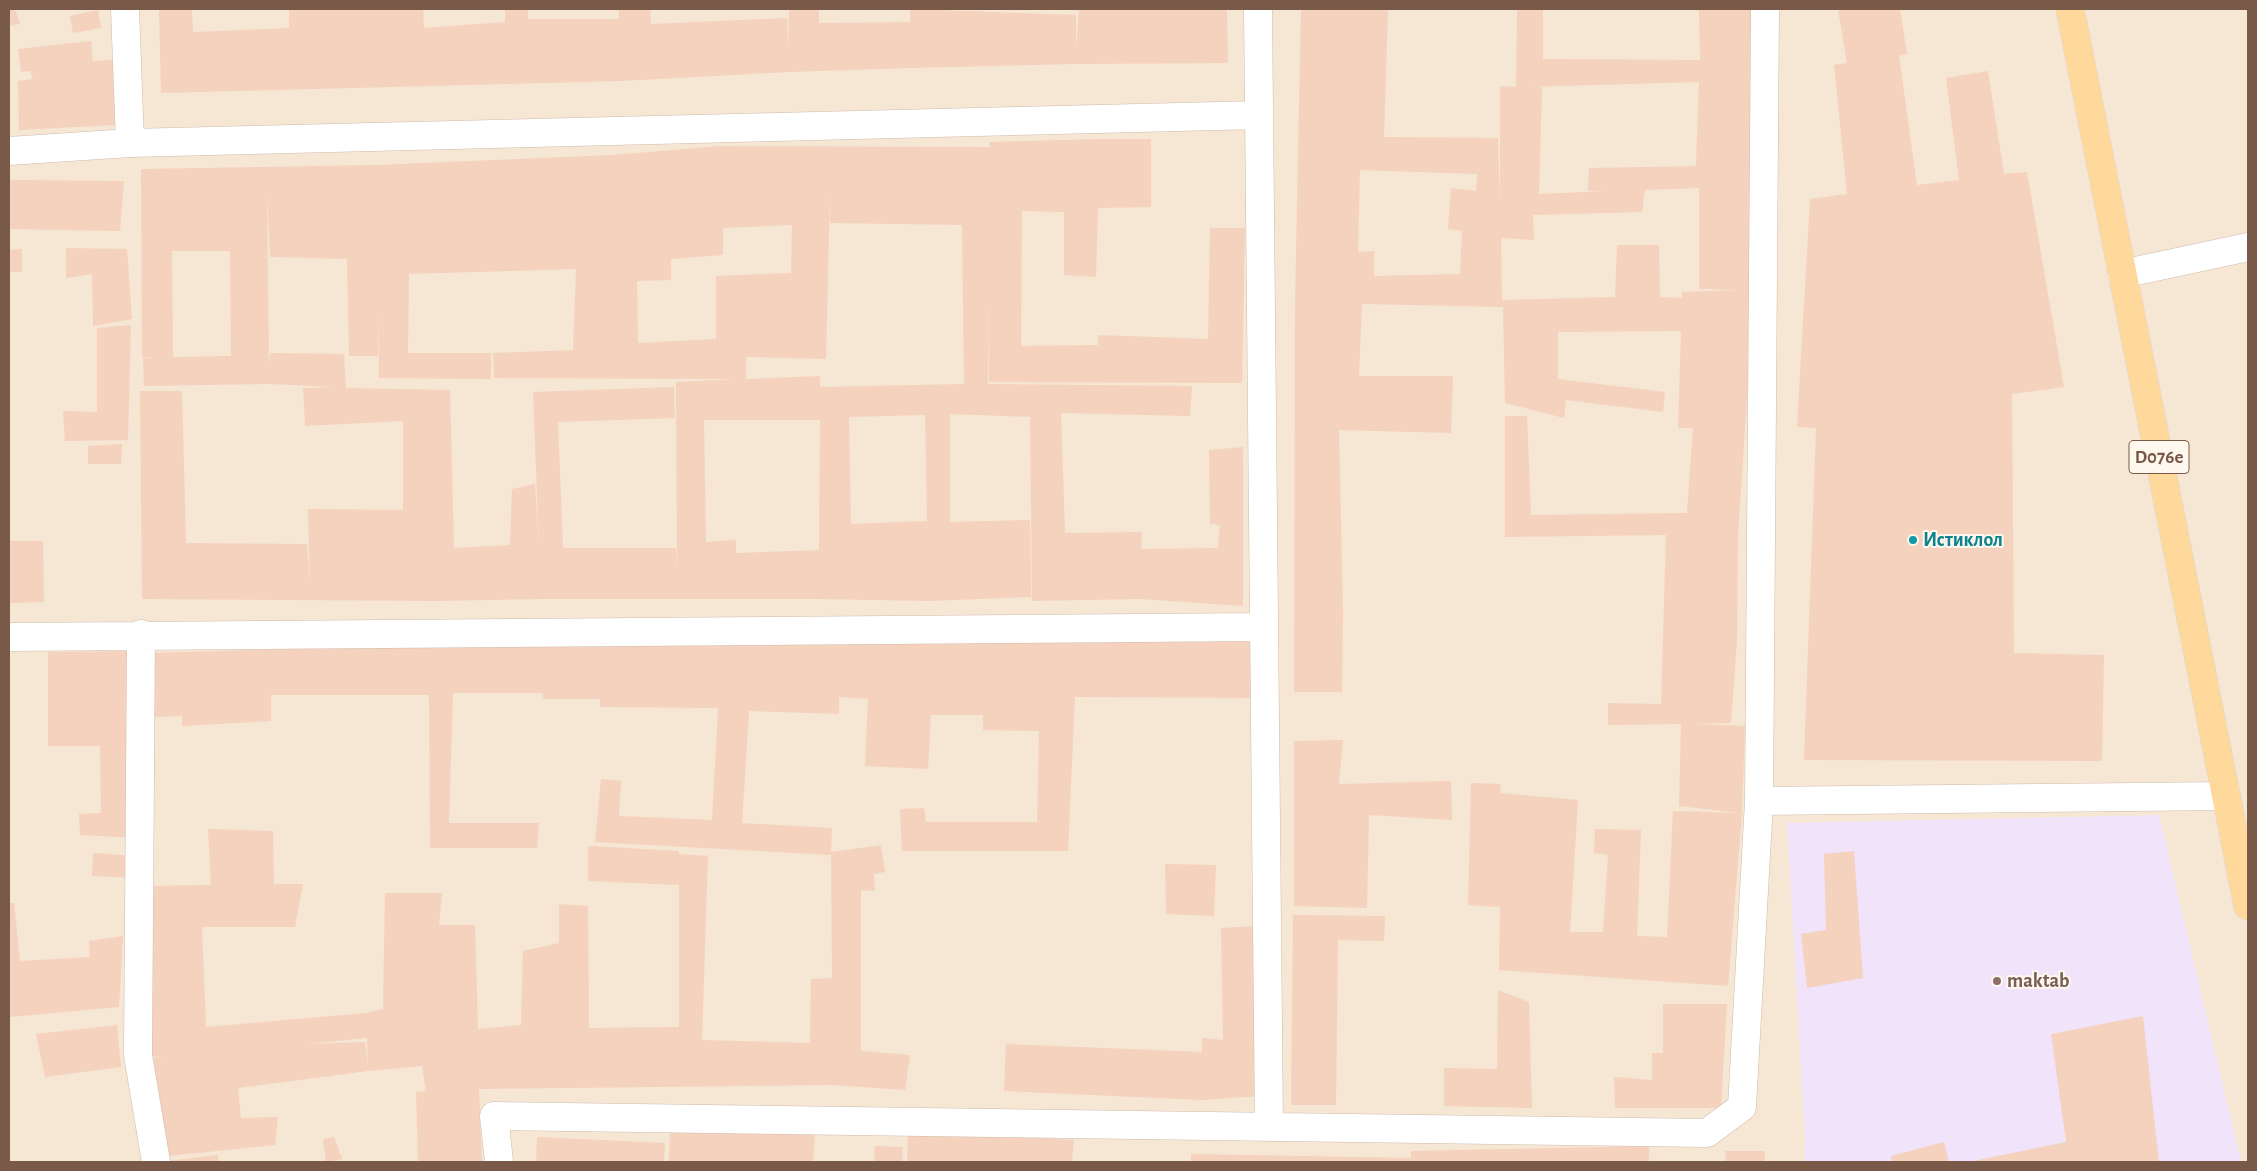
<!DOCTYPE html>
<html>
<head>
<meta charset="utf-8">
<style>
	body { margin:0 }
	#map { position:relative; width:2257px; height:1171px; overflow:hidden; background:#fdf4e6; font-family:"Alegreya Sans",sans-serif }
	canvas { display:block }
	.frame { position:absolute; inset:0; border:10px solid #795a49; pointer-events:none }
</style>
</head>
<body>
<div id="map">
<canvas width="2257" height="1171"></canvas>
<div class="frame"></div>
</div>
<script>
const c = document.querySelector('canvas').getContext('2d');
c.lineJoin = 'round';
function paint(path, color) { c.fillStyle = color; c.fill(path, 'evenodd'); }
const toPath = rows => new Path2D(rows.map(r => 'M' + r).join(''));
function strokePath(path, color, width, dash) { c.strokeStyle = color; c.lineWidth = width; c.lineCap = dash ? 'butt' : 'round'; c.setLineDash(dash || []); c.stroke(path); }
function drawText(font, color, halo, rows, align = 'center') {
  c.font = font + ' "Alegreya Sans",sans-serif'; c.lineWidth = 4; c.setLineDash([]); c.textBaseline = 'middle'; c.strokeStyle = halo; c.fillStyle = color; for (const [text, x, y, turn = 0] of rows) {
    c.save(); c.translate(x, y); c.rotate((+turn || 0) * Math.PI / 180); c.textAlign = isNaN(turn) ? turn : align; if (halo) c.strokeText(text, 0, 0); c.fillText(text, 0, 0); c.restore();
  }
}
const residential = toPath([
	[9,9,2248,9,2248,1162,9,1162]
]);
const education = toPath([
	[2159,815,2241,1162,1804,1162,1805,1139,1787,823]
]);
const building = toPath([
	[9,9,15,9,20,24,9,26],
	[159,9,192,9,193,32,289,28,289,9,423,9,424,28,505,22,505,9,528,9,528,19,619,19,619,9,650,9,651,24,787,18,788,52,789,9,819,9,819,23,910,22,910,9,1076,15,1076,50,1079,9,1227,9,1228,63,1075,64,910,68,789,72,621,81,161,93],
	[1301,9,1388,9,1384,137,1498,138,1500,205,1500,86,1516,87,1517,9,1543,9,1543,59,1700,60,1699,9,1754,9,1754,290,1738,535,1737,640,1731,723,1694,724,1745,726,1742,813,1728,986,1499,970,1500,907,1468,905,1471,783,1501,784,1500,793,1578,800,1570,932,1603,932,1608,855,1594,853,1595,829,1641,830,1637,936,1667,937,1673,811,1739,813,1679,806,1681,724,1608,725,1608,703,1661,704,1666,535,1505,537,1505,416,1527,416,1531,515,1687,513,1693,428,1678,428,1681,331,1558,332,1558,379,1665,392,1663,412,1566,400,1564,418,1505,403,1503,307,1362,304,1359,376,1453,376,1451,433,1339,430,1343,612,1342,692,1294,692,1295,303],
	[1699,82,1696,166,1589,168,1588,191,1607,191,1539,194,1542,87,1525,87],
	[1360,170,1477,174,1476,191,1451,188,1448,229,1462,231,1460,274,1374,276,1374,251,1358,252],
	[1699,188,1699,289,1741,290,1682,292,1682,298,1660,297,1659,245,1617,245,1615,297,1502,300,1501,238,1534,240,1533,215,1642,212,1645,190],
	[1838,9,1900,9,1907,54,1899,56,1917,185,1959,180,1946,78,1988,71,2004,174,2027,172,2064,387,2012,394,2014,653,2104,655,2102,761,1804,760,1816,428,1797,427,1810,199,1847,194,1834,65,1847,63],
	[98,10,101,28,73,33,70,16],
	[91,41,93,61,113,60,116,125,19,130,18,81,33,79,30,71,21,72,18,49],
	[1099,139,1151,139,1151,207,1098,208,1096,277,1064,275,1064,212,1022,211,1021,346,1098,345,1098,335,1208,339,1210,228,1245,228,1242,383,989,382,989,297,988,384,1192,386,1190,416,1061,413,1065,533,1142,532,1141,549,1218,548,1220,525,1210,524,1209,450,1243,447,1243,606,1139,599,1032,601,1030,417,950,414,950,522,1030,520,1031,597,929,601,818,599,541,599,437,601,142,599,140,391,182,391,186,543,307,544,310,582,308,509,403,510,403,421,305,426,303,388,336,387,269,384,144,386,143,358,156,357,142,357,141,169,377,165,612,155,721,146,990,147,990,142],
	[267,191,270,257,347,259,349,356,378,356,378,301,379,378,491,379,491,353,408,353,409,274,576,269,573,350,493,353,494,378,735,379,676,382,677,572,676,548,563,548,558,422,675,418,674,387,533,392,539,547,535,484,512,489,510,545,454,548,450,390,346,388,344,354,270,353,269,368],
	[830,191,830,223,962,225,964,384,820,387,820,376,746,379,746,357,826,359],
	[792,225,791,273,716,276,716,339,638,343,637,281,671,280,671,259,723,255,723,228],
	[172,251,230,251,231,356,173,357],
	[925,415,927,521,851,524,849,417],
	[704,420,820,420,819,550,736,553,736,540,706,542],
	[9,180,124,181,120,231,9,229],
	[66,248,127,249,132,319,93,326,92,274,66,278],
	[22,249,22,272,9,272,9,250],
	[131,325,128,440,65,441,63,411,97,412,97,328],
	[122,444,121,464,88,464,88,446],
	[9,541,43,541,44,602,9,603],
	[1250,640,1252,698,1075,697,1068,851,902,851,900,809,924,808,926,822,1037,822,1039,731,983,730,983,715,931,715,928,769,865,766,868,699,839,697,839,714,749,711,742,823,832,828,831,852,881,845,885,872,874,874,875,891,861,890,861,1051,910,1055,905,1090,832,1085,479,1089,482,1162,418,1162,416,1092,426,1091,422,1066,368,1071,238,1088,241,1118,278,1117,275,1145,169,1156,153,1058,164,1056,150,1057,144,886,211,885,208,829,273,831,274,884,303,884,295,927,202,927,206,1027,366,1013,383,1009,385,893,442,893,439,925,475,925,478,1029,521,1025,523,951,559,943,559,904,588,906,589,1028,679,1027,679,885,588,881,588,846,679,851,679,854,708,856,702,1040,810,1043,811,979,832,978,831,855,595,842,601,779,621,781,619,816,712,820,718,708,600,707,600,699,543,699,542,693,453,693,449,823,539,823,537,848,430,848,429,695,271,695,271,721,182,726,182,716,149,717,147,653,429,645],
	[367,1038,368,1065,365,1042,306,1044],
	[141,651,139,838,80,835,79,814,101,813,100,746,48,746,48,652],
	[1343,740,1339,784,1451,781,1452,820,1369,815,1367,908,1294,906,1294,741],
	[1854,851,1863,978,1807,988,1801,934,1826,930,1824,854],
	[93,853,136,856,132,878,92,876],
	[1165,864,1216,865,1214,916,1166,914],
	[9,903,14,903,20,961,90,957,89,941,123,936,119,1007,9,1017],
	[1293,915,1385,916,1384,941,1338,940,1336,1105,1291,1105],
	[1257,926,1262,1096,1202,1100,1004,1091,1006,1044,1202,1052,1202,1038,1223,1040,1221,928],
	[1498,990,1529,1002,1532,1108,1444,1106,1444,1068,1497,1069],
	[1663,1004,1727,1004,1721,1108,1615,1108,1614,1077,1652,1080,1652,1053,1663,1053],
	[2143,1016,2159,1162,1968,1162,2066,1142,2051,1034],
	[117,1025,121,1067,45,1077,36,1034],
	[670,1130,815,1134,813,1162,669,1162],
	[908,1130,1074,1140,1072,1162,907,1162],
	[334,1137,342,1159,326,1162,323,1139],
	[537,1137,665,1143,664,1162,536,1162],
	[1944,1142,1949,1162,1892,1162,1891,1156],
	[875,1146,903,1147,902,1162,874,1162],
	[1649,1146,1649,1162,1191,1162,1191,1154,1411,1158,1411,1151],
	[1725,1151,1765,1151,1765,1162,1726,1162],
	[218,1155,218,1162,168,1162,168,1161]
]);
const minor = toPath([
	[125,9,130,143],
	[1258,9,1269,1126],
	[9,151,130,143,1259,115],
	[2122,274,2248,247],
	[141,634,138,1055,156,1162],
	[9,637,1263,627],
	[1759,801,2226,796],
	[499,1162,494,1116,1707,1133,1742,1107,1759,801,1765,9]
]);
const primary = toPath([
	[2070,9,2248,906]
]);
const markers = [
	[1913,540,5,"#0f9aa8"],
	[1997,981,5,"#8d6e63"]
];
const shields = [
	[2159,457,60]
];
const shieldNames = [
	["D076e",2159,457]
];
const cultureNames = [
	["Истиклол",1923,540]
];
const educationNames = [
	["maktab",2007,981]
];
paint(residential, '#f6e6d4');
paint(education, '#f1e3fa');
paint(building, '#f4d2bd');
strokePath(minor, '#d0bcab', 29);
strokePath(primary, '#dcd4d0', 29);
strokePath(minor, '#fff', 28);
strokePath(primary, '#ffd99c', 28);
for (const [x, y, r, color] of markers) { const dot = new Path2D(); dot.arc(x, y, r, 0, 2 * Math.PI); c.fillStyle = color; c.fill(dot); strokePath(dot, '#fff8ee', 2); }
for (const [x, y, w] of shields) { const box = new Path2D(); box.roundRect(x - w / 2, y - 16.5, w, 33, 4); c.fillStyle = '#fff8ee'; c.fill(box); strokePath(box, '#795a49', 1); }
drawText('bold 19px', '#795a49', null, shieldNames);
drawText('bold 20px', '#0d838f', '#fff8ee', cultureNames, 'left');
drawText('bold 20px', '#785e54', '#fff8ee', educationNames, 'left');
</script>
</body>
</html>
